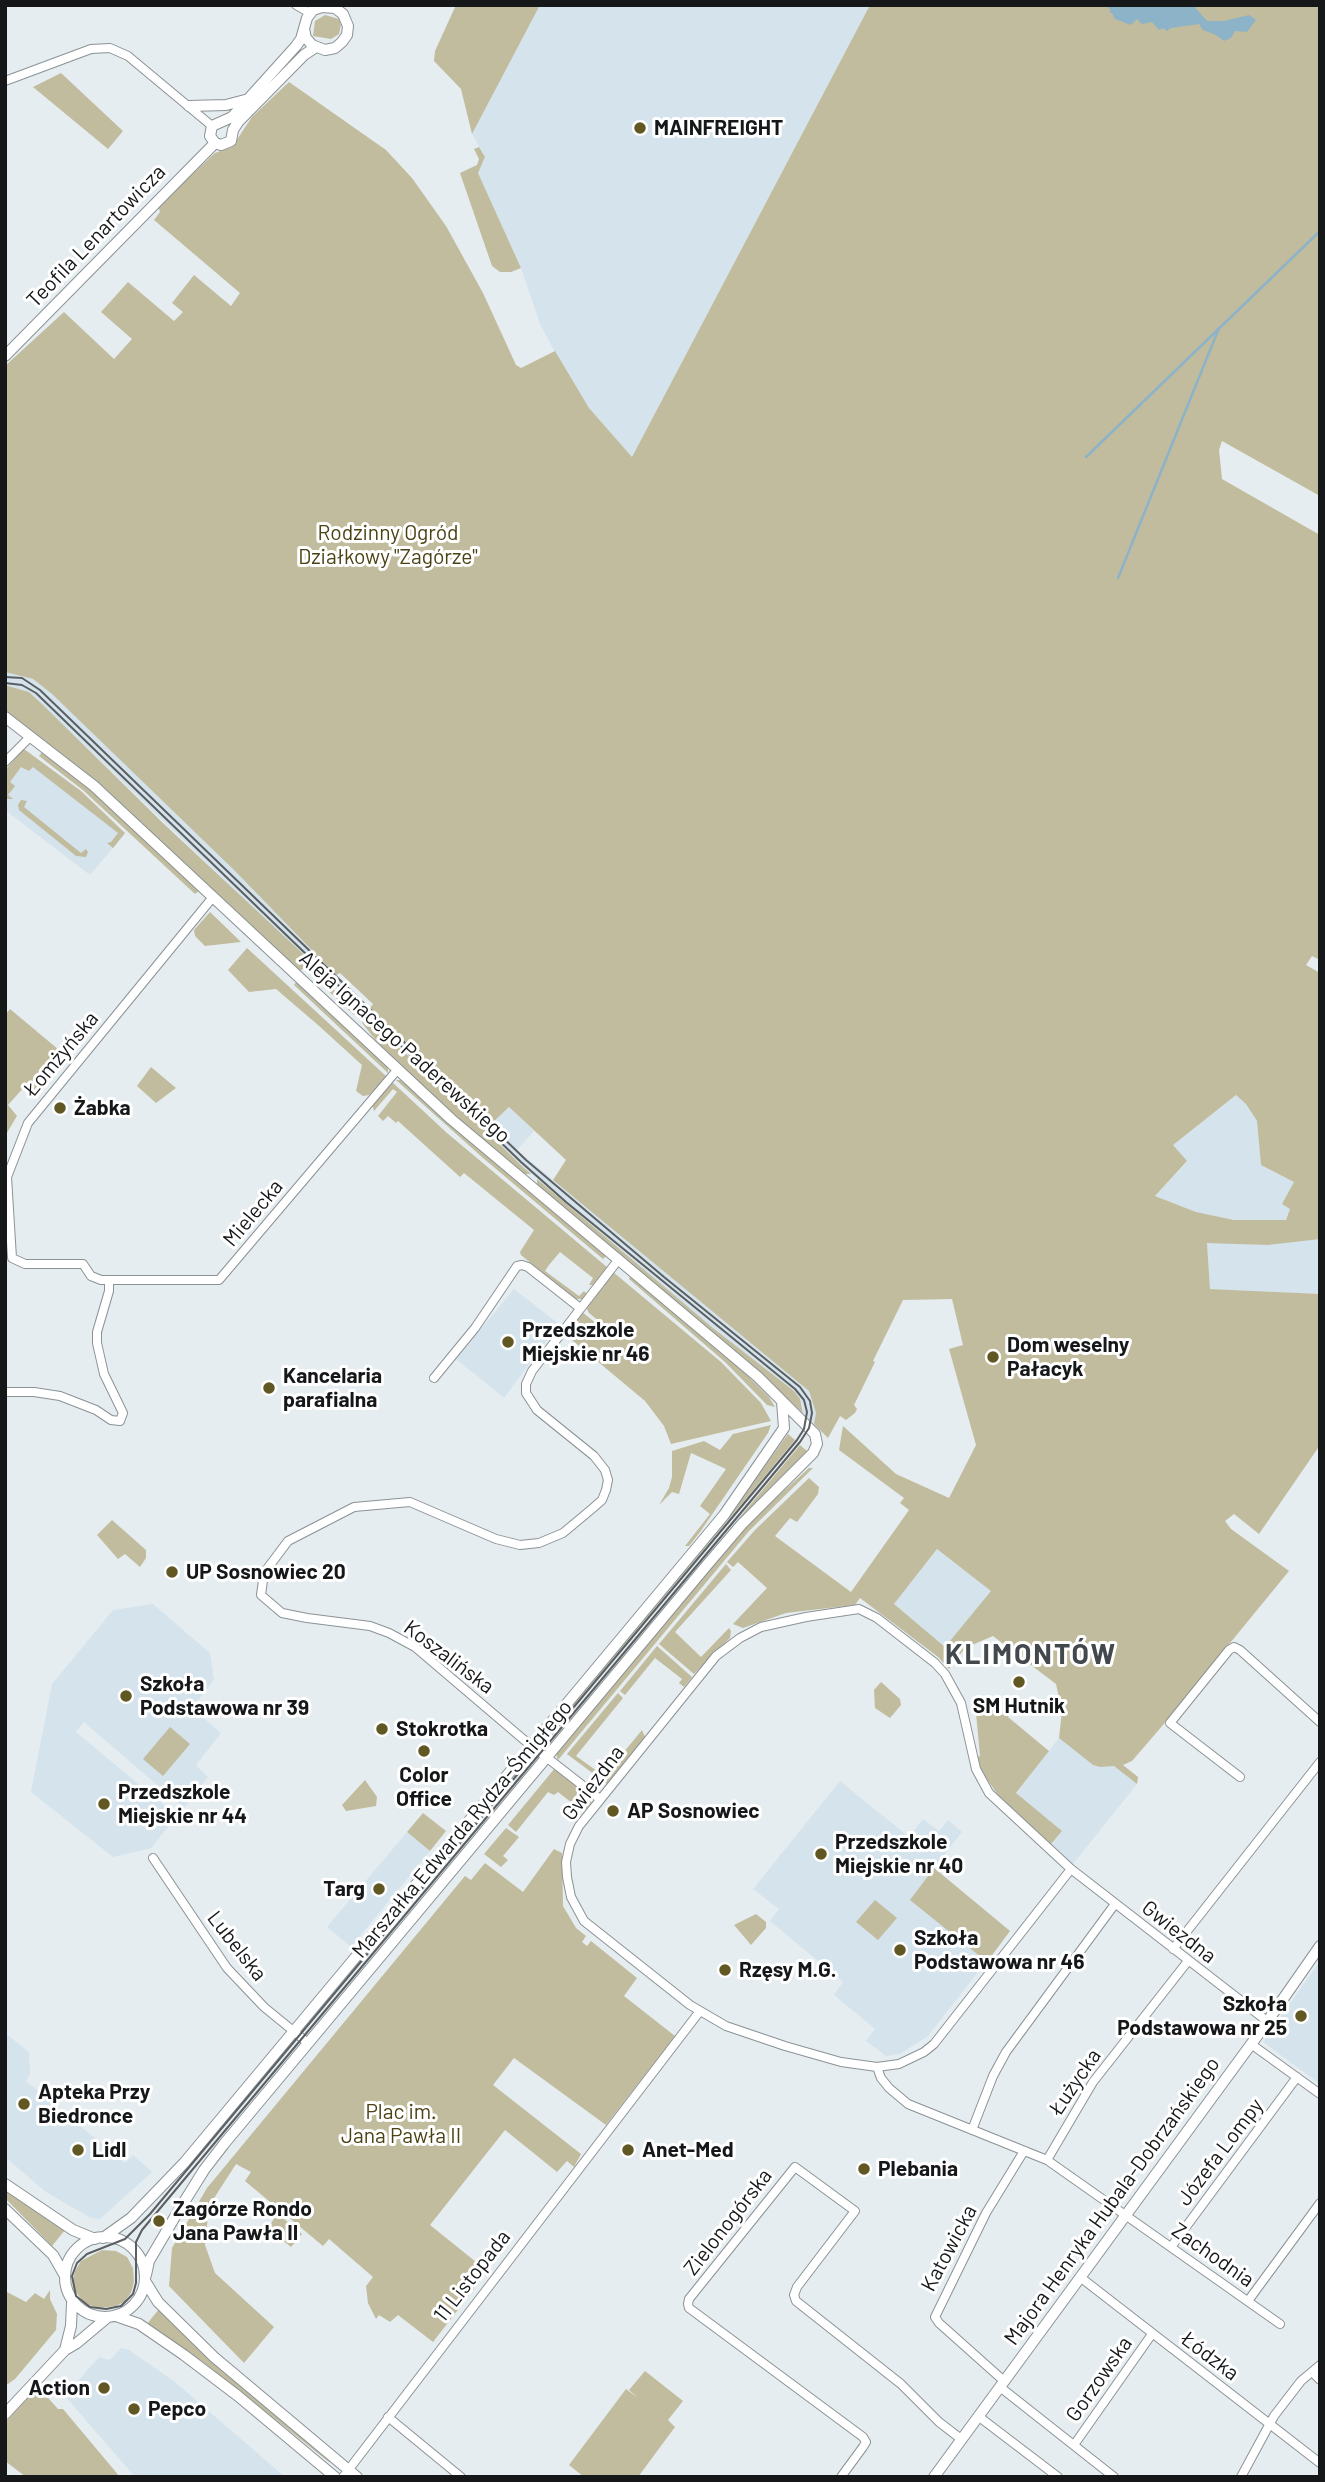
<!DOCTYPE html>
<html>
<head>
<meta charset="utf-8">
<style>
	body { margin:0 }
	#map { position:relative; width:1325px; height:2482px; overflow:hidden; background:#e5edf1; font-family:Barlow,sans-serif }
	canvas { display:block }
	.frame { position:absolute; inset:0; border:7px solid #151719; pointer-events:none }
</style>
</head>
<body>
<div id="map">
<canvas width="1325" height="2482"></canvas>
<div class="frame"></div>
</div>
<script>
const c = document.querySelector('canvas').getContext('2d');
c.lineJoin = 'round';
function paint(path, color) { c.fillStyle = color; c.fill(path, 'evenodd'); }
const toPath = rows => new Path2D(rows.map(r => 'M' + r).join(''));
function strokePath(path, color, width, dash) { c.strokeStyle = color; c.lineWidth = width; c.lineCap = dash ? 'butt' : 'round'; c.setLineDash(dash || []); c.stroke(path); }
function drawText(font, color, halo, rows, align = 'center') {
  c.font = font + ' Barlow,sans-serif'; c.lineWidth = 6; c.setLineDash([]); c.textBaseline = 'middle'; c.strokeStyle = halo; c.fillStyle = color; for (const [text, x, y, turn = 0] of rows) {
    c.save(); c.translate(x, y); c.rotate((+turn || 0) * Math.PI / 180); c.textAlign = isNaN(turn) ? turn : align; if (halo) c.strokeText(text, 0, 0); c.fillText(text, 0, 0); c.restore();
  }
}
const built = toPath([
	[540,5,870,5,632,457,589,408,565,371,540,324,521,268,478,173,485,157,472,134],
	[5,672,33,679,52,694,234,870,336,975,491,1124,509,1107,534,1131,517,1150,809,1391,816,1413,814,1424,803,1413,803,1406,794,1391,713,1328,523,1167,29,692,5,687],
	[26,755,124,835,90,875,5,810,5,779],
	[1236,1095,1246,1104,1257,1121,1261,1165,1294,1182,1283,1204,1291,1209,1285,1220,1234,1220,1196,1212,1155,1196,1187,1162,1172,1145],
	[1320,1238,1320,1294,1210,1289,1207,1242,1268,1245],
	[514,1289,559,1324,504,1398,456,1359],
	[937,1549,992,1591,945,1647,894,1604],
	[153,1604,210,1653,214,1680,192,1708,221,1733,196,1765,208,1777,184,1808,84,1722,76,1732,177,1816,151,1848,113,1857,31,1792,52,1684,113,1610],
	[1059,1738,1093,1765,1100,1767,1114,1766,1137,1784,1073,1864,1051,1844,1062,1831,1016,1794],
	[840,1781,909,1837,923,1819,939,1831,948,1820,962,1832,934,1868,1010,1931,928,2036,900,2054,886,2056,866,2041,875,2029,834,1995,843,1982,770,1921,779,1909,753,1889],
	[407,1832,430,1851,351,1947,327,1927],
	[1320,1961,1320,2084,1263,2042],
	[5,2033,29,2052,30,2074,26,2081,125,2163,133,2155,152,2172,100,2219,91,2218,46,2192,5,2157],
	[121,2348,129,2350,175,2382,285,2477,135,2477,65,2396,99,2357,110,2360]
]);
const green = toPath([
	[456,5,540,5,472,134,461,89,434,61,435,51],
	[870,5,1320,5,1320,496,1222,441,1219,450,1222,479,1320,535,1320,960,1312,956,1306,965,1320,973,1320,1239,1268,1245,1207,1243,1210,1289,1320,1294,1320,1445,1259,1534,1234,1514,1225,1521,1231,1529,1289,1571,1163,1725,1132,1761,1123,1765,1138,1777,1137,1784,1114,1766,1100,1767,1093,1765,1059,1738,1062,1711,1056,1684,993,1636,965,1648,949,1669,938,1657,860,1598,855,1605,786,1613,743,1628,733,1624,767,1588,738,1562,733,1567,727,1562,755,1530,809,1478,819,1487,818,1494,797,1522,790,1518,775,1536,851,1592,909,1510,900,1503,904,1498,839,1450,843,1426,896,1474,949,1498,976,1445,949,1349,963,1345,952,1299,903,1300,873,1361,875,1362,854,1405,857,1409,855,1413,846,1420,840,1416,828,1438,814,1424,816,1413,809,1391,553,1180,566,1160,509,1107,491,1124,370,1008,373,1004,340,973,336,975,234,870,52,694,33,679,5,672,5,366,64,312,114,359,132,339,101,312,128,282,174,321,183,312,172,303,194,275,231,306,240,293,154,220,160,212,158,206,215,153,232,147,252,117,289,82,386,150,412,178,446,226,483,293,516,365,521,368,555,351,589,408,632,457],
	[1236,1095,1246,1104,1257,1121,1261,1165,1294,1182,1282,1204,1290,1209,1286,1220,1234,1220,1196,1212,1155,1196,1187,1161,1173,1145],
	[937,1549,991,1591,945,1647,894,1604],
	[325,15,339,19,341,25,339,34,331,39,313,36,315,21],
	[61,73,123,131,108,149,33,87],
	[479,147,485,157,478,173,521,268,511,272,500,272,492,266,460,173,477,165,479,159,474,149],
	[8,686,29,692,42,704,164,824,331,980,328,984,358,1012,354,1015,304,968,300,971,198,877,5,711,5,687],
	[24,749,81,791,125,833,113,848,107,843,111,842,118,833,33,767,29,771,21,767,10,782,15,786,8,795,13,799,6,799,5,770],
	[43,751,83,782,200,890,195,894,84,791,39,756],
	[21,800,27,801,24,807,81,853,86,849,88,852,86,857,76,856,19,810,18,805],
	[210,912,241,942,205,946,195,936,194,930],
	[247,948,387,1077,369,1095,363,1096,356,1091,362,1065,318,1025,276,989,249,992,228,970],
	[296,982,385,1062,388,1069,388,1073,294,985],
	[10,1009,65,1055,34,1091,25,1086,8,1105,17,1116,5,1136,5,1015],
	[365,1014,523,1167,531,1174,524,1174,482,1140,386,1053,362,1023,364,1020,361,1018],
	[151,1067,176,1088,156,1103,137,1086],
	[396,1080,401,1080,607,1255,603,1259,483,1158],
	[392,1082,447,1133,608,1268,593,1285,589,1285,593,1278,560,1252,549,1265,545,1271,579,1296,584,1291,587,1294,583,1299,575,1299,521,1255,520,1252,534,1230,464,1173,460,1177,398,1121,396,1123,388,1116,383,1121,378,1116,397,1092,393,1089,374,1111,372,1104],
	[537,1179,713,1328,794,1391,800,1399,803,1413,739,1354,537,1186],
	[613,1272,721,1362,761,1403,771,1421,671,1444,664,1426,645,1401,572,1340,582,1325,576,1320,582,1312,597,1324,600,1322,589,1313,586,1307],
	[630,1277,722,1350,769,1397,775,1407,767,1405,725,1362,629,1279],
	[771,1425,768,1433,700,1532,689,1546,685,1546,710,1514,700,1506,726,1469,691,1453,679,1494,672,1492,659,1505,669,1488,672,1477,672,1451,704,1441,720,1450,733,1434],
	[788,1434,795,1440,539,1747,540,1742,730,1514],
	[800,1445,807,1451,753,1505,690,1579,689,1578],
	[809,1468,813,1468,749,1531,558,1760,556,1754,558,1750,732,1541,757,1515],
	[112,1520,146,1550,146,1558,140,1567,125,1554,118,1559,97,1535],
	[726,1564,731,1570,675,1632,701,1657,729,1628,731,1631,730,1638,694,1674,659,1644],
	[657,1646,692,1677,684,1687,679,1683,682,1679,655,1658,625,1695,620,1691],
	[881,1682,900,1699,901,1705,890,1718,875,1708,874,1690],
	[618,1693,623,1698,576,1756,604,1776,642,1730,645,1737,607,1784,567,1754],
	[986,1703,1002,1715,1012,1704,1015,1707,1008,1717,1049,1751,1016,1793,1062,1831,1051,1844,1000,1798,982,1772,977,1757,980,1756,976,1713],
	[170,1727,190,1744,163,1776,143,1759],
	[555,1768,589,1795,591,1803,586,1810,578,1804,576,1806,558,1792,554,1795,548,1792,516,1832,508,1825],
	[365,1780,377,1797,376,1806,346,1811,342,1805],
	[423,1813,446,1831,430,1851,407,1832],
	[506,1828,519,1837,503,1856,508,1860,501,1867,484,1854],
	[554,1849,562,1853,563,1906,576,1928,586,1936,582,1942,587,1946,591,1941,637,1978,624,1996,675,2036,606,2125,514,2058,493,2085,581,2154,574,2167,567,2161,557,2172,505,2130,430,2225,486,2270,474,2281,474,2289,433,2342,398,2315,390,2322,379,2315,376,2319,368,2303,366,2286,373,2277,329,2239,323,2246,245,2181,251,2172,236,2164,209,2206,205,2245,215,2273,274,2327,244,2363,169,2286,172,2248,207,2188,465,1876,471,1880,485,1863,523,1892],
	[934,1868,1010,1931,987,1962,910,1900],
	[875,1900,897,1918,878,1940,856,1922],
	[756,1914,766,1922,766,1928,751,1945,734,1925],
	[5,2190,65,2230,52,2246,5,2198],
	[277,2213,302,2234,291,2247,268,2229],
	[102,2250,116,2251,127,2257,133,2268,134,2282,131,2293,124,2302,116,2306,99,2308,89,2305,82,2300,75,2291,73,2280,75,2271,81,2261],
	[50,2290,50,2299,57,2314,56,2330,15,2379,5,2386,5,2291,26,2302,35,2293,44,2299],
	[159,2309,331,2460,329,2462,203,2362,147,2324],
	[645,2371,683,2401,668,2420,675,2427,638,2477,584,2477,569,2465,626,2389,638,2398,629,2390],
	[41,2390,58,2409,63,2409,120,2477,26,2477,5,2461,5,2423,31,2394,35,2391]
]);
const water = toPath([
	[1104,5,1193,5,1207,21,1224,21,1249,15,1256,20,1247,32,1235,31,1231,38,1224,41,1216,35,1203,30,1199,24,1171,28,1167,31,1163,28,1159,30,1152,22,1142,24,1137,19,1131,25,1115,19,1112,13,1110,13,1110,9]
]);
const stream = toPath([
	[1086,457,1320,231],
	[1118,578,1219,328]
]);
const street = toPath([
	[296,5,310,13],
	[5,81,91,49,110,48,128,56,212,126],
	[5,762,30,737],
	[213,897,28,1123,7,1177,12,1258,25,1264,83,1264,91,1276,101,1280,219,1280,398,1069],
	[434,1378,475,1328,517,1266,522,1265,528,1267,580,1308],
	[5,1392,34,1392,60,1396,96,1410,111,1420,120,1421,123,1413,104,1374,97,1343,97,1332,109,1291,109,1280],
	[1240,1777,1170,1723,1229,1650,1234,1647,1240,1650,1320,1722],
	[600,1799,523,1739,415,1647,389,1633,370,1626,307,1618,282,1613,261,1595,264,1573,288,1541,354,1507,410,1502,496,1539,520,1545,539,1543,563,1533,593,1508,602,1500,606,1490,608,1480,605,1470,594,1456,537,1410,526,1393,526,1384,532,1371,619,1259],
	[153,1858,227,1968,264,2007,308,2043],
	[1071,1869,934,2044,924,2052,899,2064,877,2067,841,2062,785,2046,726,2026,690,2005,584,1921,571,1897,567,1877,566,1862,570,1844,579,1826,716,1656,740,1638,761,1627,806,1617,859,1609,877,1618,935,1663,945,1674,961,1703,976,1769,989,1793,1071,1869,1267,2021],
	[1173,1949,1320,1762],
	[1251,2044,1320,2094],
	[877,2067,881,2078,889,2088,908,2104,1047,2160,1280,2324],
	[972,2130,993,2076,1006,2052,1115,1904],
	[1047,2160,1093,2082,1188,1961],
	[1171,2247,1297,2077],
	[1080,2277,1320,2463],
	[1248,2301,1320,2203],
	[1312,2372,1320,2380],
	[1004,2381,939,2323,935,2317,986,2213,1024,2151],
	[1000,2387,1114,2477],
	[978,2416,1058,2477],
	[388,2417,461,2477],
	[1074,2445,1152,2334],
	[343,2477,700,2011],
	[841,2477,863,2447,866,2442,863,2437,689,2308,688,2304,689,2299,795,2167,855,2211,797,2287,794,2295,796,2301,901,2384,939,2422,961,2439],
	[1241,2477,1274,2416,1301,2381,1320,2365]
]);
const secondary = toPath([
	[189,106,226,105,245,100],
	[215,143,210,136,212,126,232,117,296,46,301,39,307,18,313,10,322,7,335,8,343,14,348,26,347,35,342,42,335,48,325,50,312,45,306,38,304,29],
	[215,143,221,145,231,141,233,130,238,122,304,55,316,47],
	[5,356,215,143],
	[5,717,94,786,451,1119,758,1377,815,1434,817,1444,813,1453,742,1524,707,1565,224,2144,204,2170,176,2215,149,2261,146,2275],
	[5,2184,73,2230,95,2239],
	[5,2209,53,2255,65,2276],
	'65 2277a40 40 0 1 1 80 0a40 40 0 1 1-80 0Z',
	[103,2238,131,2218,184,2163,724,1515,784,1428,782,1401],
	[145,2281,158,2302,214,2357,357,2477],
	[116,2316,139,2324,184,2355,238,2396,335,2477],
	[65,2350,71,2326,72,2303],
	[5,2414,65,2350,77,2343,108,2317],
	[934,2477,1260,2032,1320,1946]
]);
const tram = toPath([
	[5,677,22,678,40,690,526,1160,664,1277,800,1387,810,1401,812,1413,809,1428,800,1442,142,2230,136,2242,136,2283,133,2294,121,2306,106,2309,90,2307,76,2296,72,2276,77,2263,87,2254,125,2239,150,2214,797,1440,804,1429,807,1412,804,1400,795,1389,566,1202,521,1162,36,693,22,685,5,683]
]);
const markers = [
	[640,128,7,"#605723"],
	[60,1108,7,"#605723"],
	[508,1342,7,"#605723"],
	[993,1357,7,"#605723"],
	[269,1388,7,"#605723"],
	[172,1572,7,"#605723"],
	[1019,1682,7,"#605723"],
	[126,1696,7,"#605723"],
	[382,1729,7,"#605723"],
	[424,1751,7,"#605723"],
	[104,1804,7,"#605723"],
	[613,1811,7,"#605723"],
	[821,1854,7,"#605723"],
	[379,1889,7,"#605723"],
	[900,1950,7,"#605723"],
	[725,1970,7,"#605723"],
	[1301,2016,7,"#605723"],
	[24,2104,7,"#605723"],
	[78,2150,7,"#605723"],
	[628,2150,7,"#605723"],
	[864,2169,7,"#605723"],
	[159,2221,7,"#605723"],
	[104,2388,7,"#605723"],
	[134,2409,7,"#605723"]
];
const poiNames = [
	["MAINFREIGHT",654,128],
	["Żabka",74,1108],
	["Przedszkole",522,1330],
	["Miejskie nr 46",522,1354],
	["Dom weselny",1007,1345],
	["Pałacyk",1007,1369],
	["Kancelaria",283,1376],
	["parafialna",283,1400],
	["UP Sosnowiec 20",186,1572],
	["Szkoła",140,1684],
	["Podstawowa nr 39",140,1708],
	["SM Hutnik",1019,1706,"center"],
	["Stokrotka",396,1729],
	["Color",424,1775,"center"],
	["Office",424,1799,"center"],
	["Przedszkole",118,1792],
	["Miejskie nr 44",118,1816],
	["AP Sosnowiec",627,1811],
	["Przedszkole",835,1842],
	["Miejskie nr 40",835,1866],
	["Targ",365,1889,"right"],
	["Szkoła",914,1938],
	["Podstawowa nr 46",914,1962],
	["Rzęsy M.G.",739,1970],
	["Szkoła",1287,2004,"right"],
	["Podstawowa nr 25",1287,2028,"right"],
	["Apteka Przy",38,2092],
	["Biedronce",38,2116],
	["Lidl",92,2150],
	["Anet-Med",642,2150],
	["Plebania",878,2169],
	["Zagórze Rondo",173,2209],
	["Jana Pawła II",173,2233],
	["Action",90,2388,"right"],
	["Pepco",148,2409]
];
const streetNames = [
	["Teofila Lenartowicza",96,236,-46],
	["Aleja Ignacego Paderewskiego",405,1047,42],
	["Łomżyńska",61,1054,-50],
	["Mielecka",253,1213,-50],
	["Koszalińska",449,1657,37],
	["Gwiezdna",593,1783,-53],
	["Marszałka Edwarda Rydza-Śmigłego",462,1829,-50],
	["Gwiezdna",1179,1932,38],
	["Lubelska",237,1946,52],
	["Łużycka",1075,2082,-56],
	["Józefa Lompy",1220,2152,-53],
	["Majora Henryka Hubala-Dobrzańskiego",1112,2201,-54],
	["Zielonogórska",728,2222,-52],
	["Katowicka",949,2248,-62],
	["Zachodnia",1213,2255,35],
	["11 Listopada",472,2276,-52],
	["Łódzka",1210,2356,37],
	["Gorzowska",1099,2379,-55]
];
const parkNames = [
	["Rodzinny Ogród",388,533],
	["Działkowy \"Zagórze\"",388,557],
	["Plac im.",401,2112],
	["Jana Pawła II",401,2136]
];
const districtNames = [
	["KLIMONTÓW",1031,1655]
];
paint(built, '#d4e3ec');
paint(green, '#c1bc9d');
paint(water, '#8cb3c8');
strokePath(stream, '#8cb3c8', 2.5);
strokePath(street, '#8b9296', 10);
strokePath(secondary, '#8b9296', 12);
strokePath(street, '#fff', 8);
strokePath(secondary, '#fff', 10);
strokePath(tram, '#5b5f62', 2);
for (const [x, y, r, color] of markers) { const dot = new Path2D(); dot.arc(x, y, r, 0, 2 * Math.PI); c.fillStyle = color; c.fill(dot); strokePath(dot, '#fff', 2.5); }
drawText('bold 21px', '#151719', '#fff', poiNames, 'left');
drawText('21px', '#151719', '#fff', streetNames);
drawText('21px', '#4b4214', '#fff', parkNames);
c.letterSpacing = '2px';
drawText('bold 28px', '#42484c', '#fff', districtNames);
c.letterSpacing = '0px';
</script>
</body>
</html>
